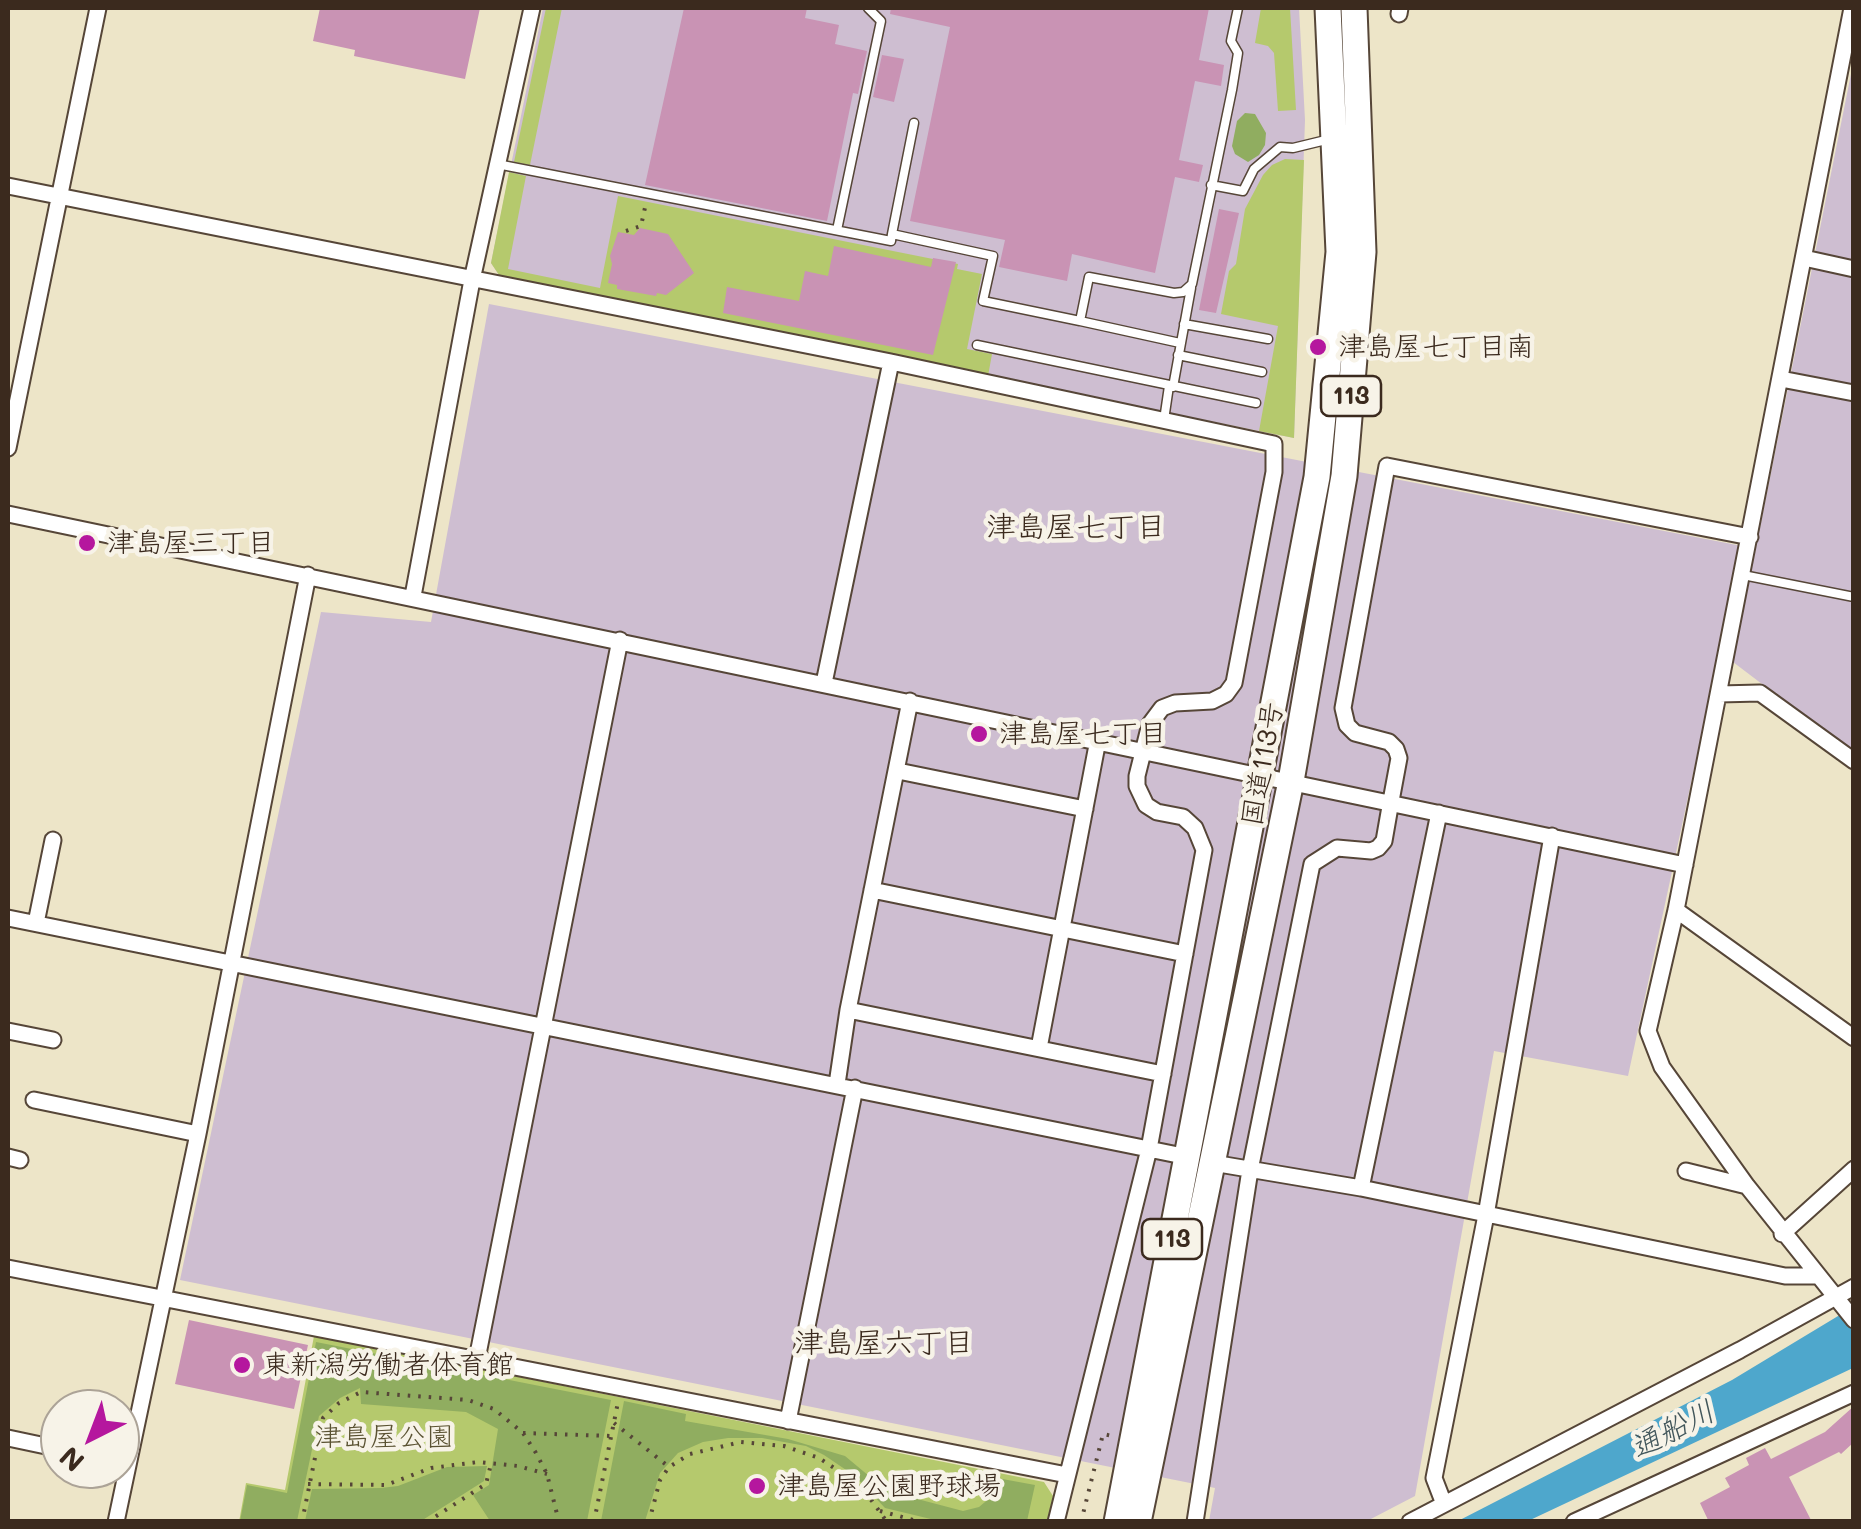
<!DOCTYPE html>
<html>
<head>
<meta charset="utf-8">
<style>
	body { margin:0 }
	#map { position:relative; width:1861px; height:1529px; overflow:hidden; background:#ede5c8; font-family:Mali,sans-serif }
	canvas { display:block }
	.frame { position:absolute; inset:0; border:10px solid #3b2a1e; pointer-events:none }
	.north { position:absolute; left:40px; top:1389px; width:100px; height:100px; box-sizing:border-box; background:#f7f3e8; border:2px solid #aca397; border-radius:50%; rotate:222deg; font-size:28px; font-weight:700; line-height:40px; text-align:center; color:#3b2a1e }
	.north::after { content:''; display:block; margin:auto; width:35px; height:45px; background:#b5179e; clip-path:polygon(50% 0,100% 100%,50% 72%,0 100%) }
</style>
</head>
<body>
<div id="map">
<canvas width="1861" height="1529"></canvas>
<div class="frame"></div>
<div class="north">N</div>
</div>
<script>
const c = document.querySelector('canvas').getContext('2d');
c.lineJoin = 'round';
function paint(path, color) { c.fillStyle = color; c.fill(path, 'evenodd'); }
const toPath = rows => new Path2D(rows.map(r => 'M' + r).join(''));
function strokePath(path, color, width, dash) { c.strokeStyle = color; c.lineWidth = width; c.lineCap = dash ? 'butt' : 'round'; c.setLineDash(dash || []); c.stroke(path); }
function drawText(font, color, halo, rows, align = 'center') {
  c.font = font + ' Mali,"Klee One",sans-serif'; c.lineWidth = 9; c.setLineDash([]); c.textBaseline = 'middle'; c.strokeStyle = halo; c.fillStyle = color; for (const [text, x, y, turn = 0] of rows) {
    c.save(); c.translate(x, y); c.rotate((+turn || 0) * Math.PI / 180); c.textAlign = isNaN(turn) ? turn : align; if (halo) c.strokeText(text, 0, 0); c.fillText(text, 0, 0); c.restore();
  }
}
const industrial = toPath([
	[543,8,1299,8,1305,120,1294,438,501,278,491,263],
	[1853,64,1853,753,1733,662],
	[489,304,1742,546,1628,1076,1494,1051,1415,1496,1367,1521,1209,1521,1215,1488,180,1280,321,612,431,622]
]);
const green = toPath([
	[546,8,562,8,530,165,514,162],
	[1261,8,1290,8,1296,110,1278,111,1274,53,1268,46,1255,43],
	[1285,159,1304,160,1294,438,1259,431,1278,326,1221,314,1229,271,1236,264,1245,209,1263,175,1272,165],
	[509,172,526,176,508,269,600,288,618,196,958,264,957,269,982,274,967,349,992,354,988,376,501,278,491,263],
	[314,1336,1044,1482,1053,1496,1047,1522,239,1522,246,1483,285,1490]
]);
const forest = toPath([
	[1245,113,1255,114,1266,133,1265,145,1259,155,1248,162,1235,154,1232,146,1237,121],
	[316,1342,611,1400,587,1521,490,1521,473,1495,489,1485,498,1429,466,1412,361,1404,360,1388,340,1398,319,1416,297,1521,240,1521,247,1485,287,1493],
	[624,1401,686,1414,685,1421,788,1439,845,1456,887,1491,963,1511,979,1507,991,1497,997,1478,1035,1485,1027,1521,939,1521,885,1508,855,1476,824,1455,806,1446,762,1438,728,1438,703,1442,678,1453,660,1473,645,1521,601,1521],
	[487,1466,484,1481,421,1521,305,1521,312,1489,381,1488,398,1486,447,1467]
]);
const water = toPath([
	[1853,1307,1853,1368,1528,1521,1456,1522,1732,1380]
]);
const building = toPath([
	[320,8,480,8,465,79,354,56,355,50,313,41],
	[684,8,807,8,805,18,839,25,835,44,867,51,858,94,853,93,827,221,645,185],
	[891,8,1209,8,1199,60,1224,65,1221,86,1195,81,1179,160,1203,165,1199,182,1175,177,1155,273,1072,254,1067,281,999,267,1005,240,910,221,950,27,890,14],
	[882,55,904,59,894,102,873,97],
	[1219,209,1239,213,1216,313,1199,310],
	[640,228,668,234,694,273,666,295,657,293,656,296,617,289,617,285,608,283,612,264,610,256,618,232,634,235],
	[834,246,931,267,933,258,956,262,933,355,723,313,727,287,799,301,805,271,828,276],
	[189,1320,308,1345,294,1409,175,1384],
	[1854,1406,1854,1442,1841,1454,1839,1452,1789,1477,1812,1522,1709,1522,1700,1503,1730,1487,1725,1478,1749,1465,1746,1458,1765,1448,1771,1459,1825,1432]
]);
const path = toPath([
	[626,231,641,226,646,203],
	[614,1423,669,1467],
	[523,1433,611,1436],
	[308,1484,386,1485,431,1468,478,1462,518,1466,547,1474],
	[880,1511,921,1522],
	[302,1522,323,1418,339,1403,361,1392,468,1400,494,1409,523,1433,536,1453,547,1474,559,1522],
	[427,1522,486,1484,491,1464],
	[594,1522,618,1402],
	[649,1522,660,1480,669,1467,690,1454,741,1442,784,1446,819,1458,851,1479,872,1501,887,1522],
	[1031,1522,1034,1513],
	[1081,1522,1103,1434,1112,1436]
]);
const service = toPath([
	[497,164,891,241,892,234,993,256,983,301,1080,321,1089,277,1174,293,1183,292,1192,284,1232,90,1238,53,1231,41,1238,8],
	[1211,185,1243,191,1254,169,1280,147,1293,148,1330,139],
	[837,230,881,21,868,8],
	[892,234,914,123],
	[1080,321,1180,343],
	[1184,324,1268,339],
	[977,345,1256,403],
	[1178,355,1262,372],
	[1173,387,1191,288],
	[1164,420,1169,386],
	[1743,575,1854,597]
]);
const minor = toPath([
	[1852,8,1676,910,1648,1031,1662,1067,1747,1186,1854,1320],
	[1399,14,1400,8],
	[8,186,891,362,1274,444,1274,472,1234,683,1226,694,1212,701,1175,703,1162,708,1150,724,1137,776,1137,786,1146,805,1157,812,1183,817,1195,828,1204,850,1149,1149,1056,1522],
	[1804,258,1854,269],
	[1781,379,1854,393],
	[8,448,98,8],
	[8,514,1685,865],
	[413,596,472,280,532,8],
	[824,683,891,362],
	[1719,694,1760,693,1854,761],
	[898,771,1085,809],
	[872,890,1185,954],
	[1676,910,1854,1038],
	[8,918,1188,1157],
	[36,923,53,840],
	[848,1010,1163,1074],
	[8,1031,53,1040],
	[1039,1048,1098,740],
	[837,1084,848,1010,910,701],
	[34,1100,198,1134],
	[8,1157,20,1160],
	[1213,1163,1361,1188,1785,1276,1815,1276],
	[1686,1171,1747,1186],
	[1361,1188,1439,813],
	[1782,1234,1854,1169],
	[8,1268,1067,1475],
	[477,1359,620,640],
	[788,1421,855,1088],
	[8,1438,60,1449],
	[1444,1504,1434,1478,1486,1215,1552,836],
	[116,1522,198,1134,308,575],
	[1195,1522,1250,1170,1312,864,1337,848,1371,851,1378,848,1384,841,1391,801,1399,758,1396,749,1389,742,1355,733,1347,725,1343,708,1387,466,1750,537],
	[1410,1522,1740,1350,1854,1287],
	[1574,1522,1854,1393]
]);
const trunk = toPath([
	[1117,1522,1317,477,1339,252,1328,8],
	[1138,1522,1291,781,1344,476,1363,252,1354,8]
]);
const markers = [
	[1318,347,10,"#b5179e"],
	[87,543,10,"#b5179e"],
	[979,734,10,"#b5179e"],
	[242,1365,10,"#b5179e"],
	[757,1486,10,"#b5179e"]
];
const shields = [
	[1351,396,60],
	[1172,1239,60]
];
const shieldNames = [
	["113",1351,396],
	["113",1172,1239]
];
const poiNames = [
	["津島屋七丁目南",1338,347],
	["津島屋三丁目",107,543],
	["津島屋七丁目",999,734],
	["東新潟労働者体育館",262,1365],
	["津島屋公園野球場",777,1486]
];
const streetNames = [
	["国道113号",1263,764,-80]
];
const parkNames = [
	["津島屋公園",384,1437]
];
const neighbourhoodNames = [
	["津島屋七丁目",1076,528],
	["津島屋六丁目",884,1344]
];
const waterNames = [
	["通船川",1673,1430,-27]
];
paint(industrial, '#cebed1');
paint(green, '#b5c96d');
paint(forest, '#90ad60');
paint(water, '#4ea7cc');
paint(building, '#c993b4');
strokePath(service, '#564638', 11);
strokePath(minor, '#564638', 19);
strokePath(trunk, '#564638', 29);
strokePath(path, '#564638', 4, [2.5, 8]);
strokePath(service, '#fff', 8);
strokePath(minor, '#fff', 15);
strokePath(trunk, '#fff', 25);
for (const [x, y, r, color] of markers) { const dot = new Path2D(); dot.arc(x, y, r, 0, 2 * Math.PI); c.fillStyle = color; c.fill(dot); strokePath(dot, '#f7f3e8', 4); }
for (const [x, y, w] of shields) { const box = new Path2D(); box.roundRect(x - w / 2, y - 20, w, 40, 8); c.fillStyle = '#f7f3e8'; c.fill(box); strokePath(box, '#3b2a1e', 2.5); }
drawText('bold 25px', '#3b2a1e', null, shieldNames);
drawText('28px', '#3b2a1e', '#f7f3e8', poiNames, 'left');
drawText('28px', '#3b2a1e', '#f7f3e8', streetNames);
drawText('28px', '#5a5232', '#f7f3e8', parkNames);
drawText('30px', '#3b2a1e', '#f7f3e8', neighbourhoodNames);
drawText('italic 30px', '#42565b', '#f7f3e8', waterNames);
</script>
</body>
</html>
